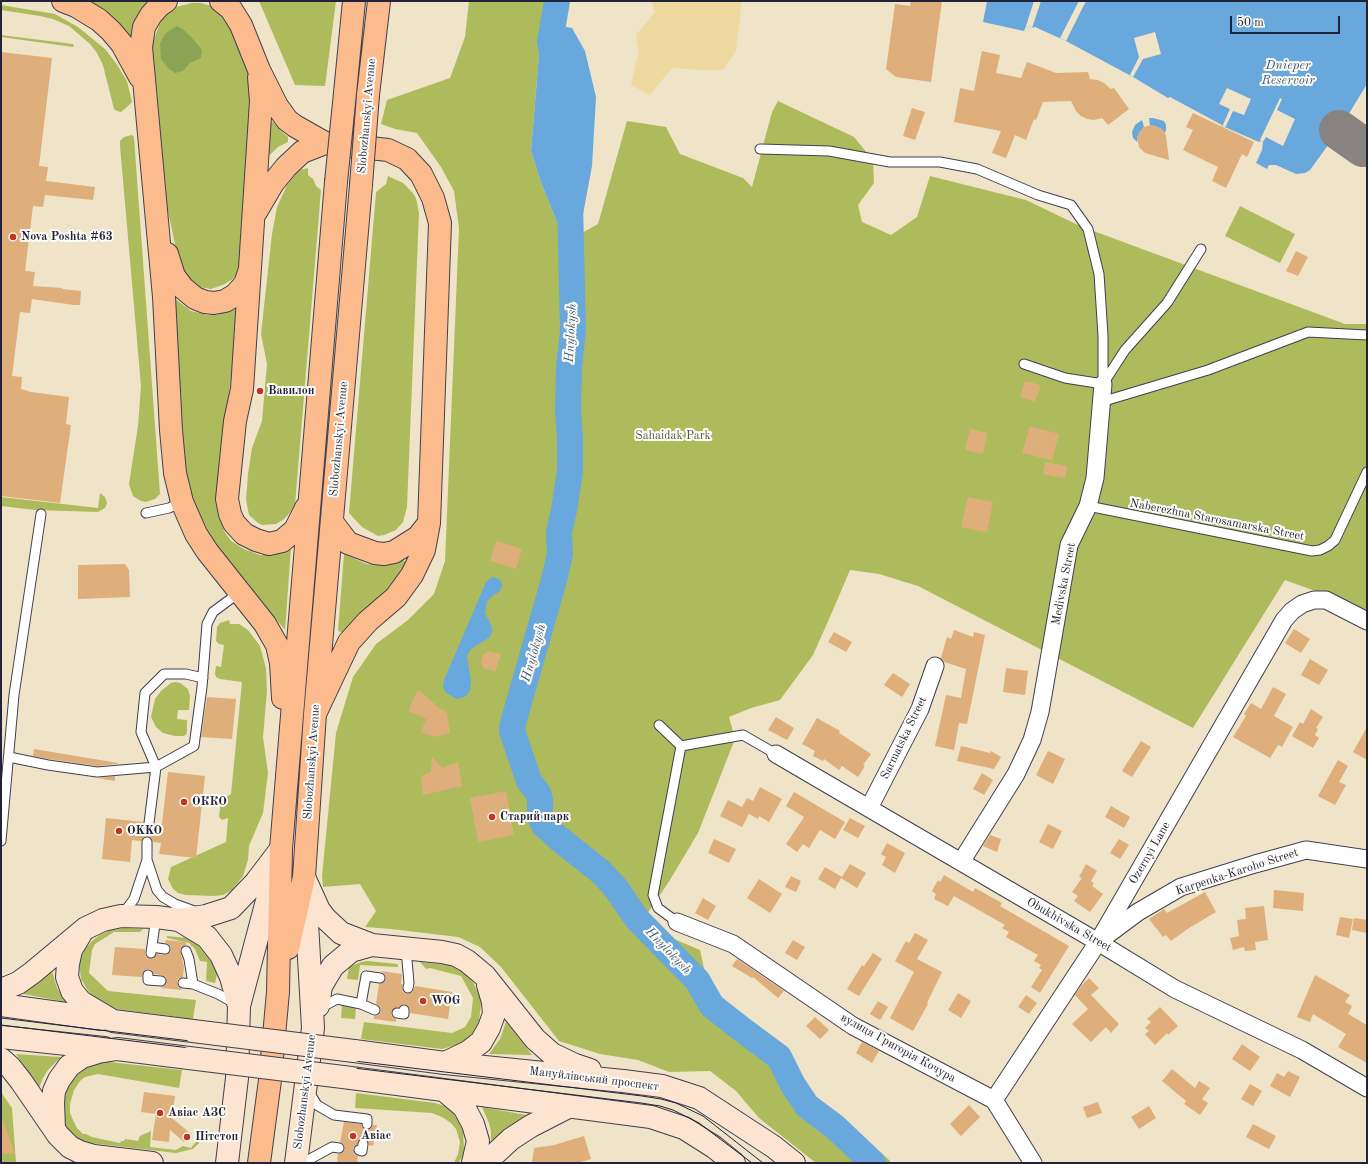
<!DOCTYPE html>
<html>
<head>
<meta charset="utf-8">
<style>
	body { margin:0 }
	#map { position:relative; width:1368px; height:1164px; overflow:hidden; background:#efe4c7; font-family:"Old Standard TT",serif }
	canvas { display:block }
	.frame { position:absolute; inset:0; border:2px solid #22223b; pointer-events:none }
	.scale { position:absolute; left:1230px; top:16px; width:110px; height:18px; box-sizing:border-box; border:2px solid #22223b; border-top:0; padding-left:5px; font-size:12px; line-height:14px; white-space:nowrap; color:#22223b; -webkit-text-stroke:3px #fdfcf7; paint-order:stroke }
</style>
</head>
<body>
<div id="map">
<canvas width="1368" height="1164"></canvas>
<div class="frame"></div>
<div class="scale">50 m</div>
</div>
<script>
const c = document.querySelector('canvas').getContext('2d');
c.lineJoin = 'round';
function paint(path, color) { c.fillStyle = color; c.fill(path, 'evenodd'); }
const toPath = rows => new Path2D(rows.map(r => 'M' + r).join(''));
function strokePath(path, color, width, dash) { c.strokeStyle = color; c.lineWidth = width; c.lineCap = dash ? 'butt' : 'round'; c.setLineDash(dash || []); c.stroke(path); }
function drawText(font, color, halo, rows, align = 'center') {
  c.font = font + ' "Old Standard TT",serif'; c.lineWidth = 4; c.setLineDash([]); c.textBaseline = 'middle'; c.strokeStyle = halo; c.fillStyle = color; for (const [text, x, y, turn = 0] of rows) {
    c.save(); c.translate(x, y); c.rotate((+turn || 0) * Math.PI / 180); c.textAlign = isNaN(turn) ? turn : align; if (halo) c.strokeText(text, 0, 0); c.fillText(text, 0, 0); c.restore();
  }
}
const green = toPath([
	[86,1,147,1,133,35,130,37],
	[259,1,336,1,325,86,295,85],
	[469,1,548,1,545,23,540,43,531,151,542,185,557,222,571,239,598,224,627,121,666,127,680,154,743,178,752,187,772,112,778,101,854,137,873,160,874,183,858,205,862,222,891,235,917,217,930,176,1026,200,1080,226,1345,324,1367,324,1367,610,1285,580,1193,728,918,586,879,574,850,570,830,617,813,655,780,700,751,708,729,717,735,739,698,833,670,880,645,917,660,933,700,950,706,977,729,1019,774,1059,802,1094,820,1112,886,1157,892,1163,816,1163,759,1118,736,1091,710,1071,669,1072,638,1060,600,1054,559,1041,501,967,480,947,458,937,391,929,365,927,376,911,360,884,323,887,322,876,336,733,353,677,376,644,408,620,434,594,445,561,459,228,454,191,441,167,417,133,395,129,381,124,387,100,450,78,465,37],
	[192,3,200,3,209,5,218,10,230,23,253,81,245,221,239,269,234,278,225,284,211,289,199,287,190,280,182,267,175,244,164,193,153,58,153,42,160,23,169,12,176,7],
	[1,5,55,14,78,27,105,49,116,63,127,81,132,102,126,108,121,112,117,111,114,109,103,65,97,53,90,44,69,26,53,19,40,16,1,10],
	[1,35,73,44,74,46,73,47,1,37],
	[269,122,273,122,280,130,288,137,288,142,278,147,270,155,266,155],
	[132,135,134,137,137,179,160,494,155,499,146,502,141,501,133,496,129,484,138,426,141,386,120,146,120,141,124,137],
	[308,168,308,175,313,179,316,186,321,190,295,505,288,515,283,520,276,524,262,525,258,523,249,515,246,500,248,474,252,448,262,421,267,364,261,334,272,234,277,207,287,185,299,170],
	[388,176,403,183,412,192,416,198,419,213,407,507,403,522,396,530,384,535,378,536,362,527,349,513,376,192,386,184],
	[1240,206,1295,234,1280,263,1225,236],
	[174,298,191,311,207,315,216,315,240,308,216,495,217,507,224,531,231,541,244,549,260,555,270,555,280,553,291,548,285,630,221,553,199,521,183,467],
	[100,493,105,497,107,503,105,508,98,512,35,510,1,506,1,497,98,508],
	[344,554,367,564,376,565,389,565,402,560,409,563,404,574,364,614,342,632,340,632,338,630],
	[229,620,230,624,239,624,248,630,260,646,266,668,267,691,263,737,268,773,263,813,249,846,248,860,243,876,232,890,223,895,214,896,186,895,178,893,173,889,168,879,171,867,226,842,228,818,222,820,219,817,221,800,231,794,242,682,220,679,216,677,215,674,216,666,221,667,224,645,219,644,216,641,217,627,220,623],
	[175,682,180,683,188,689,190,696,189,710,178,710,177,719,187,720,187,732,186,735,183,736,175,736,163,733,156,727,151,717,155,699,161,691,171,683],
	[124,928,143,929,140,932,114,932,95,944,92,950,89,973,108,991,196,1000,193,1019,116,1009,103,1005,95,1000,90,994,81,979,80,970,80,961,85,949,93,940,100,935,109,931],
	[167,936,189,938,196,943,218,970,215,983,206,981,207,962,200,961,195,949,189,943,167,938],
	[368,961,397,964,398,965,398,967,396,967,360,965,358,980,347,979,349,967,361,962],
	[420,962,447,965,460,969,467,975,473,982,480,998,481,1005,479,1021,471,1035,467,1039,456,1045,442,1049,361,1039,364,1022,452,1033,465,1027,471,1017,473,998,461,976,430,968,426,969],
	[52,971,57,988,66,1002,23,994],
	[342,1005,356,1008,355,1019,341,1018],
	[506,1022,532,1055,489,1054,500,1039],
	[16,1054,61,1057,48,1070,43,1078,39,1088],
	[96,1062,109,1062,182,1070,179,1088,98,1074,85,1077,80,1081,74,1090,70,1104,70,1113,73,1120,77,1128,83,1134,86,1134,92,1137,120,1143,121,1141,124,1141,125,1139,138,1141,140,1136,151,1131,150,1147,176,1150,183,1146,191,1148,198,1139,199,1143,193,1149,176,1153,90,1143,82,1141,71,1134,65,1126,62,1115,63,1093,75,1074,85,1066],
	[1,1092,12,1108,16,1163,1,1163],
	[356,1093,435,1103,445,1106,452,1112,460,1122,463,1130,464,1150,462,1157,459,1162,454,1163,458,1154,460,1142,456,1129,451,1123,442,1117,432,1113,355,1108],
	[482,1107,526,1115,491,1141,491,1132,489,1123]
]);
const forest = toPath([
	[177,26,184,30,193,39,202,50,201,58,190,63,183,71,175,73,169,69,161,59,160,43,166,33]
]);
const sand = toPath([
	[651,1,742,1,736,51,723,70,698,70,672,68,650,95,631,85,639,51,636,35,655,12]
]);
const water = toPath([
	[987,1,1367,1,1367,84,1339,130,1310,170,1305,173,1296,174,1276,165,1269,165,1267,169,1256,163,1262,150,1263,142,1260,141,1259,142,1227,128,1222,127,1222,125,1170,97,1168,98,1133,77,1066,41,1035,27,1032,28,1026,26,1024,31,983,22],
	[545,23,572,28,585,51,596,97,592,166,581,225,571,239,557,222,542,185,531,151,540,43],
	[1149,118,1153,118,1164,121,1166,125,1166,130,1165,133,1160,128,1150,126],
	[1142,120,1144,127,1139,133,1137,142,1133,138,1132,132,1135,125],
	[492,577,498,578,501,581,502,585,500,591,490,598,487,602,486,607,485,613,492,627,492,631,490,637,471,649,467,656,471,681,470,690,467,695,462,698,457,699,446,693,443,687,444,680,486,582]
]);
const pier = toPath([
	[1034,1,1041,1,1032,28,1026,26],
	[1079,1,1086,1,1066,41,1060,38],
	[1155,32,1161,54,1143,59,1133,77,1130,75,1139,57,1134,38],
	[1227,88,1251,99,1244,115,1233,111,1225,128,1222,127,1230,109,1219,104],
	[1280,98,1282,99,1277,110,1295,119,1283,146,1266,137,1263,142,1260,140]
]);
const river = toPath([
	[554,60,550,42,557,1],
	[570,203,573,331,569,367,568,412,570,438,570,471,564,510,559,532,560,554,554,580,513,723,512,731,529,781,538,793,540,799,540,816,544,825,557,837,601,872,615,887,637,919,697,980,712,1006,744,1031,779,1057,793,1085,807,1106,835,1127,873,1163]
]);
const taxiway = toPath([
	[1339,130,1363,147]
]);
const building = toPath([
	[911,1,942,1,931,82,896,77,886,69,895,4,910,6],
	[982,51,1000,55,996,73,1021,78,1027,62,1056,73,1088,72,1090,79,1098,80,1104,83,1111,89,1114,88,1129,109,1108,125,1102,118,1094,120,1087,119,1081,116,1076,111,1071,101,1043,102,1036,120,1034,119,1026,140,1015,135,1006,158,992,153,1001,131,954,122,960,88,974,91],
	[1,52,52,58,39,166,48,167,46,181,95,187,93,200,45,195,43,207,33,206,25,271,35,272,33,286,62,288,62,289,81,291,80,305,74,305,32,299,30,313,20,312,12,376,22,377,21,389,31,392,69,397,66,424,71,425,60,503,1,496],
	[912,108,925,112,915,140,903,136],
	[1193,113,1254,142,1247,157,1242,154,1226,188,1212,181,1218,167,1183,150,1193,130,1186,127],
	[1151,125,1156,126,1164,131,1166,136,1169,160,1145,153,1139,147,1137,137,1139,133,1144,127],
	[1296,251,1308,257,1298,276,1286,271],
	[1025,381,1041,385,1035,402,1020,397],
	[1030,426,1059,434,1052,460,1022,453],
	[970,429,987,433,983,454,965,450],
	[1045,462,1067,466,1065,478,1043,474],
	[968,497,993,502,987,532,961,527],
	[496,541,522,549,516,569,490,561],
	[125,564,129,570,130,597,78,599,78,565],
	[1294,629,1310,639,1301,653,1285,643],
	[954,630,973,637,974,632,985,635,967,724,959,723,954,750,935,746,946,695,961,698,966,669,944,662,941,658,947,637,951,639],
	[834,632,852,642,846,652,828,642],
	[489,651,501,654,495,672,484,668,481,662,483,655],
	[1310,659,1328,670,1319,685,1301,675],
	[1006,668,1028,671,1025,695,1003,692],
	[893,673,910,684,902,697,884,685],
	[1273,687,1286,694,1274,716,1293,727,1282,747,1278,745,1270,758,1233,737,1246,716,1244,714,1251,703,1261,709],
	[418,689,439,708,447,712,450,733,435,737,421,732,426,719,408,711],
	[207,697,236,699,232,739,201,737],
	[1311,709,1323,717,1316,728,1318,729,1315,735,1319,738,1313,748,1292,736,1300,722,1303,724],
	[776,717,794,728,787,740,768,730],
	[817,718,840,731,839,733,871,754,863,765,865,766,858,777,842,766,839,770,824,759,823,761,813,756,815,751,802,744],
	[1367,727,1367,760,1353,752],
	[1141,741,1151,747,1132,777,1122,771],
	[961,746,990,753,991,751,1001,757,994,769,957,761],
	[34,749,118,763,117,764,97,766,49,759,33,756],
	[1048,751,1065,759,1053,784,1036,775],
	[432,756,442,768,458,762,462,786,423,795,421,776,431,772],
	[1338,760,1348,766,1339,782,1346,785,1335,805,1318,796],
	[168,772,205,776,196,858,159,854,161,843,153,842,150,837,147,836,144,837,141,841,132,840,130,862,102,859,106,818,143,822,145,828,149,829,154,827,155,823,162,824],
	[982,773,993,780,984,795,973,789],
	[115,776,115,781,97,778,98,778],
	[760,787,782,799,769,822,759,816,758,819,749,814,742,827,720,816,728,800,742,807,747,798,753,801],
	[506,791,514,835,478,842,470,798],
	[794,792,845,822,835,839,820,830,809,848,803,844,797,852,786,844,804,817,786,806],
	[1111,806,1130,817,1124,828,1105,817],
	[850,818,865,826,858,838,843,830],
	[1048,824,1062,831,1053,849,1039,842],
	[990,835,1001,839,997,852,983,846],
	[714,839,736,849,729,863,708,853],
	[1119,839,1129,845,1120,859,1110,853],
	[887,843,905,853,895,873,882,865,886,857,881,854],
	[850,864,866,873,857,888,841,878,835,889,818,879,825,867,842,877],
	[1086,864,1097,871,1091,881,1094,883,1092,886,1103,894,1090,912,1074,901,1078,896,1072,892,1082,878,1079,877],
	[944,875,973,892,975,888,1002,903,1000,906,1069,946,1040,993,1031,987,1042,970,1039,968,1041,965,1034,961,1038,955,1006,937,1009,932,1002,928,1005,925,954,896,948,906,934,899,936,894,932,891,938,880,940,882],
	[791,876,801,881,796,892,785,887],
	[759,879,782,894,770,913,747,898],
	[1274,890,1304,893,1303,911,1273,908],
	[1205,892,1216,912,1189,928,1171,941,1166,935,1163,937,1149,919,1164,909,1167,913],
	[703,898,716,906,708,920,695,913],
	[1264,906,1268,940,1255,942,1256,950,1245,951,1244,947,1233,950,1230,938,1239,936,1237,920,1246,919,1245,908],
	[1340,917,1353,919,1349,938,1336,935],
	[1354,918,1367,920,1367,933,1352,930],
	[915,933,928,940,917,959,942,972,927,1003,928,1004,913,1031,890,1018,914,972,895,961,906,941,909,943],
	[166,940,186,942,186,945,182,947,180,950,184,967,183,977,178,979,177,983,178,986,182,990,161,988,166,984,166,978,162,975,154,974,151,970,148,969,143,972,142,977,112,975,115,947,145,949,145,955,147,957,153,959,157,954,164,955,170,952,171,947,169,945,165,943],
	[793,940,805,947,797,960,785,953],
	[873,953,882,959,859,996,847,989,862,965,864,966],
	[737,959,784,991,778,998,753,977,752,978,732,966],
	[381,971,402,974,401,984,403,984,402,990,406,994,412,992,415,986,452,992,448,1019,410,1013,409,1007,404,1004,392,1010,391,1015,396,1019,396,1022,374,1019,374,1016,378,1015,381,1012,380,1007,376,1004,379,984,384,982,386,978,385,975],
	[1315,975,1350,995,1345,1002,1352,1006,1348,1014,1367,1025,1367,1063,1338,1047,1346,1034,1313,1014,1310,1022,1297,1017],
	[1089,978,1099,988,1091,995,1119,1024,1111,1033,1106,1027,1091,1042,1072,1024,1088,1009,1075,995,1082,985],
	[958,993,971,1001,961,1018,948,1010],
	[1026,995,1037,1003,1029,1014,1018,1007],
	[878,1001,888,1007,880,1020,870,1014],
	[1160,1007,1178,1026,1168,1035,1167,1033,1155,1045,1145,1034,1149,1031,1145,1028,1151,1022,1147,1019],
	[815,1017,829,1030,820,1039,806,1026],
	[862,1042,879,1051,872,1063,856,1053],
	[1242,1044,1260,1057,1250,1071,1232,1059],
	[1172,1069,1195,1088,1199,1081,1210,1088,1202,1099,1208,1103,1200,1115,1184,1104,1186,1101,1162,1081],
	[1288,1071,1300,1077,1290,1097,1270,1086,1277,1073,1284,1077],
	[1250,1084,1262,1091,1253,1106,1241,1099],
	[144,1092,175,1096,172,1118,191,1134,184,1142,170,1130,169,1142,152,1140,156,1114,141,1112],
	[1098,1102,1102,1113,1087,1118,1083,1107],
	[969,1105,980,1117,961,1136,950,1124],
	[1149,1106,1156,1118,1139,1129,1131,1117],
	[1,1121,3,1121,15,1154,1,1153],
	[344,1122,361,1124,362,1127,367,1130,370,1129,373,1125,377,1125,373,1146,369,1145,367,1140,363,1138,359,1140,357,1145,353,1148,354,1154,358,1156,357,1163,337,1163,338,1154,342,1153,345,1149,344,1145,340,1142],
	[1253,1124,1276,1136,1269,1149,1246,1137],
	[584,1136,591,1159,577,1163,532,1163,534,1148,554,1145]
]);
const lane = toPath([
	[760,149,829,151,890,162,940,162,977,169,1038,195,1071,205,1088,229,1099,274,1103,336,1103,384],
	[1024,364,1065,378,1103,384],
	[1103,384,1125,350,1167,303,1201,249],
	[1101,402,1208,370,1308,332,1367,335],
	[1088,506,1312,551,1320,550,1328,546,1335,540,1367,472],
	[146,513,169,508,182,502],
	[659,725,681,746,743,735,776,754],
	[9,757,48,765,97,772,156,767,141,732,145,693,164,674,186,674,203,678],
	[149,823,156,767,194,746,202,687,207,624,213,612,240,592],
	[1,841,14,695,41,514],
	[147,842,147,860,157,890,163,897,175,904,197,912],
	[122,915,134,899,147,860],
	[677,922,658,908,653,895,681,746],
	[152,947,165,949],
	[406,949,409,983,408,988],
	[186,951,189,959,193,984],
	[151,953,156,917],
	[148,975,148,980,161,981],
	[183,983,193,984,218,994,236,1004],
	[361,1004,366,976,380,978],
	[321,1011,322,1007,337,999,361,1004,375,1010],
	[397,1013,404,1014,404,1010],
	[309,1092,317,1105,334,1115,367,1119,367,1124],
	[359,1150,362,1151,363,1144],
	[307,1163,310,1159,332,1147,339,1148]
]);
const street = toPath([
	[776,754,1098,942,1175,989,1302,1050,1367,1088],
	[869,808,920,709,935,666],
	[961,862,1016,774,1032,740,1040,712,1069,545,1088,506,1095,478,1103,384],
	[677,922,733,944,853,1026,994,1100,1033,1163],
	[1103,938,1138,912,1181,887,1255,864,1306,850,1367,859],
	[994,1100,1098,942,1284,620,1292,611,1302,604,1314,600,1326,600,1367,621]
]);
const secondary = toPath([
	[304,877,319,910,325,918,341,933,372,945,442,952,456,955,467,961,485,976,535,1039,552,1054,575,1065,590,1070],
	[179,920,207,937,221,955,231,977,239,1006],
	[80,935,71,950,68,964,67,977,72,991,81,1002,113,1021,193,1031],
	[1,990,18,983,32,973,86,928,103,920,121,916,156,917,179,920,206,916,231,908,256,882,281,849],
	[1,1005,102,1019],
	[318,1006,321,986,333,966,351,951,372,945],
	[1,1037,104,1048],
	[354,1051,445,1063,623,1081,662,1086,699,1098,774,1147,794,1163],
	[1,1059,10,1067,21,1081,58,1135,70,1147,80,1152,94,1156,152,1163],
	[445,1063,468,1052,481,1042,489,1028,494,1014,493,1002,488,985],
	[351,1078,651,1117,684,1128,714,1147,734,1163],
	[444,1090,464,1107,473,1124,478,1141,473,1163],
	[54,1128,53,1103,54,1091,59,1080,69,1066,82,1057,98,1052,117,1049,189,1058],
	[227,1163,237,1078,239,1006,277,863],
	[296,1163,313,1028,305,888],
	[485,1163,511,1139,531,1126,568,1107]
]);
const primary = toPath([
	[63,1,76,6,99,20,111,31,122,44,140,77],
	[166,1,160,5,151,15,144,27,141,47,164,297,171,430,175,473,182,502,196,534,207,551,265,624,277,645,281,663,283,698],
	[221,1,231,9,241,25,259,70,277,106,287,120,295,126,325,143,388,150,407,159,421,174,433,198,440,223,429,523,424,550,412,575,396,597,368,621,349,642,315,714],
	[259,77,261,101,242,389,235,421,227,499,230,514,234,523,244,534,256,540,269,544,282,541,295,530,306,508],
	[345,93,354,1],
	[368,95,379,1],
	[256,212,273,183,286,167,302,152,325,143],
	[167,254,174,276,183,288,195,298,205,302,214,303,225,301,235,295,245,284,249,272],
	[332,522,348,543,375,553,384,554,394,552,418,537,429,523],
	[288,948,304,877,315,714,361,185],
	[259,1163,270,1080,278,992,281,849,336,182]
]);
const tram = toPath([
	[1,1018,642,1096,661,1099,676,1103,703,1116,763,1163],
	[1,1025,641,1103,660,1106,673,1110,699,1123,752,1163]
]);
const secondaryBridge = toPath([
	[193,1031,354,1051],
	[189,1058,351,1078]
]);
const primaryBridge = toPath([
	[336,182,345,93],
	[361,185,368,95]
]);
const markers = [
	[13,237,4,"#c8321e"],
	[260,391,4,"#c8321e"],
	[184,802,4,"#c8321e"],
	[492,817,4,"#c8321e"],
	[119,831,4,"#c8321e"],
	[423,1001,4,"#c8321e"],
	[160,1113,4,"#c8321e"],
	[353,1136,4,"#c8321e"],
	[187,1137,4,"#c8321e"]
];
const streetNames = [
	["Slobozhanskyi Avenue",367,116,-85],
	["Slobozhanskyi Avenue",339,439,-85],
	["Naberezhna Starosamarska Street",1217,520,11],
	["Medivska Street",1064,584,-79],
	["Sarmatska Street",904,738,-64],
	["Slobozhanskyi Avenue",312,762,-86],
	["Ozernyi Lane",1150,853,-60],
	["Karpenka-Karoho Street",1237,872,-18],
	["Obukhivska Street",1069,925,30],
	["вулиця Григорія Кочура",898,1048,29],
	["Мануйлівський проспект",594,1079,7],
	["Slobozhanskyi Avenue",305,1092,-83]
];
const poiNames = [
	["Nova Poshta #63",21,237],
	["Вавилон",268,391],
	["ОККО",192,802],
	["Старий парк",500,817],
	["OKKO",127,831],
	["WOG",431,1001],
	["Авіас АЗС",168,1113],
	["Авіас",361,1136],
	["Пітстоп",195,1137]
];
const parkNames = [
	["Sahaidak Park",673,436]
];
const waterNames = [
	["Dnieper",1288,66],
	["Reservoir",1288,81],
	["Hnylokysh",571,333,-87],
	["Hnylokysh",534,653,-74],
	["Hnylokysh",668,951,46]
];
paint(green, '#aebb5d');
paint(forest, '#8aa354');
paint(sand, '#eeda9e');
paint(water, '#69a8dc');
paint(pier, '#efe4c7');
strokePath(river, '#69a8dc', 26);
strokePath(taxiway, '#888381', 40);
paint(building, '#deae7b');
strokePath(lane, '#413f50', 11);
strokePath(street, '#413f50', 19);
strokePath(secondary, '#413f50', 24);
strokePath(primary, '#413f50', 24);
strokePath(lane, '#fff', 9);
strokePath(street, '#fff', 17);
strokePath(secondary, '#fde4d1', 22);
strokePath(primary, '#fbbb8d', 22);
strokePath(tram, '#22223b', 1);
strokePath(secondaryBridge, '#413f50', 24, []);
strokePath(primaryBridge, '#413f50', 24, []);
strokePath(secondaryBridge, '#fde4d1', 22);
strokePath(primaryBridge, '#fbbb8d', 22);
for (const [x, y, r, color] of markers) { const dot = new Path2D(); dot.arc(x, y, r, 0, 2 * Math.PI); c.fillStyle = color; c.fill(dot); strokePath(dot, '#fdfcf7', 1.5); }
drawText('12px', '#22223b', '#fdfcf7', streetNames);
drawText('bold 12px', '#22223b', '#fdfcf7', poiNames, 'left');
drawText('12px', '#535847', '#fdfcf7', parkNames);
drawText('italic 13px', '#3e587b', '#fdfcf7', waterNames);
</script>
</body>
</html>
